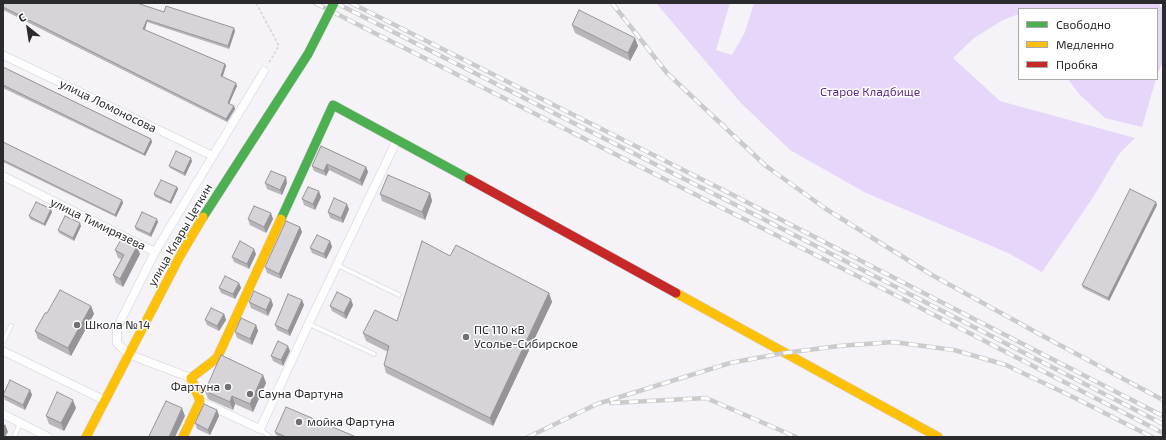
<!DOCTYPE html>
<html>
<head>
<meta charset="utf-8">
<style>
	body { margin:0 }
	#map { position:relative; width:1166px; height:440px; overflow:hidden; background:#f5f3f8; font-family:"Exo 2",sans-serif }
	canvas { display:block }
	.frame { position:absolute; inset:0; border:4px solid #2b2a2e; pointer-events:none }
	.legend { position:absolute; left:1018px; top:8px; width:140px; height:72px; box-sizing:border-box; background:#fff; border:1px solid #aaaaab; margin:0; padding:5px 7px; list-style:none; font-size:12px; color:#2b2a2e }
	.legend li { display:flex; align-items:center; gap:8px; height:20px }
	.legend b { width:20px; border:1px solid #aaaaab }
	.north { position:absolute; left:8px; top:8px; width:40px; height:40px; -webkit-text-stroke:3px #fff; paint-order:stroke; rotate:330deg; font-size:11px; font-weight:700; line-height:16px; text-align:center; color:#2b2a2e }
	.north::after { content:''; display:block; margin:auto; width:14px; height:18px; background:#2b2a2e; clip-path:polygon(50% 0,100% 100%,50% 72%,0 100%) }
</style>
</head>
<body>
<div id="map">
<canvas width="1166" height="440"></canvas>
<div class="frame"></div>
<ul class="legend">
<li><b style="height:5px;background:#4caf50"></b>Свободно</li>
<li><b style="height:5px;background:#ffc107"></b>Медленно</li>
<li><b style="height:5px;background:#c62828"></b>Пробка</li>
</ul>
<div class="north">С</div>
</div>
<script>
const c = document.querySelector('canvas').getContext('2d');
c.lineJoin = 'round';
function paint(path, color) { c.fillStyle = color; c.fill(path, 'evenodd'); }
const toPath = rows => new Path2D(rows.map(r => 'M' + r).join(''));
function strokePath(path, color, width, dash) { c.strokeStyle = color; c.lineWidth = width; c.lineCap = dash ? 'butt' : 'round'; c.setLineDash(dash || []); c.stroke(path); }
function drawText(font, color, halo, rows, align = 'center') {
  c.font = font + ' "Exo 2",sans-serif'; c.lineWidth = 3; c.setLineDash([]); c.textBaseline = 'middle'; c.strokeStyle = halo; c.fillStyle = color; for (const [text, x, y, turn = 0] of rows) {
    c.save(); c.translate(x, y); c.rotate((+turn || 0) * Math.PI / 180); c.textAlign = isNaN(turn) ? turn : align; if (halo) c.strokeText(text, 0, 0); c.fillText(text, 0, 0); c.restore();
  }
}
const green = toPath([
	[656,3,730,3,716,50,732,55,745,32,754,3,1158,3,1163,9,1163,61,1157,76,1157,9,1019,9,1019,14,1003,20,974,38,953,58,1000,101,1135,138,1119,154,1092,199,1042,272,1008,253,866,193,790,150,740,102],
	[1068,79,1156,79,1142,127,1105,118,1079,94]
]);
const path = toPath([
	[256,3,279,46,268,64]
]);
const lane = toPath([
	[337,265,399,295],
	[309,324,374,354],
	[3,342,11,326],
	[260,429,270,437],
	[14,437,20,423]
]);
const street = toPath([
	[3,55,213,156],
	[3,176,155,252,117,328,117,343,128,354,191,378],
	[155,252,264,71],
	[3,351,104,400],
	[200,401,260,429,309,323,397,140],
	[3,414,48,437]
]);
const fast = toPath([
	[203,217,308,54],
	[281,219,333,105,469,179]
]);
const slow = toPath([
	[676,293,938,437],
	[86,437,180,256,203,217],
	[183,437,200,401,191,378,217,358,281,219]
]);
const jam = toPath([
	[469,179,676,293]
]);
const rail = toPath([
	[315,3,911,303,1163,433],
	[336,3,728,201,1163,424],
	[351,3,731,194,1163,416],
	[612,3,667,73,766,166,826,209,932,275,1041,335,1163,400],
	[611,403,706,398,796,437],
	[528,437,597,404,730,363,784,353,839,346,893,342,954,350,1006,365,1077,399,1152,437]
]);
const fastBridge = toPath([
	[308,54,334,3]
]);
const wall = toPath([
	[3,3,164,12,235,31,229,49,147,22,145,30,225,64,226,66,222,77,237,86,229,104,234,106,235,109,227,122,3,10],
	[572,25,635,38,638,46,630,61,575,33],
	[3,67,151,139,152,142,145,156,3,88],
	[3,142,122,200,123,203,116,217,3,162],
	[321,146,366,167,368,172,362,186,329,170,326,176,314,171,312,166],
	[192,161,185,176,170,168,169,166],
	[265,183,287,183,282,195,267,189],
	[177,187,178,189,171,204,155,197,154,194],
	[430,193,432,201,425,220,382,201,380,194],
	[321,197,315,210,304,205,302,199],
	[1157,205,1109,301,1083,288,1082,285],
	[349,209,343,223,330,218,328,212],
	[52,212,45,226,30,219,29,216],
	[248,219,273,219,266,233,250,225],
	[158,222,151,237,136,230,135,227],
	[81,226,74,241,59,233,58,230],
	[300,227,302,232,281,279,267,273,265,267],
	[330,241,332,247,326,259,312,253,310,248],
	[115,250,140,254,123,287,116,283,113,275,121,259,118,258],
	[256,254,249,269,234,262,232,257],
	[450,256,549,293,552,302,493,426,386,373,384,365,388,352,366,341,363,333,397,321],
	[239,283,241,288,235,299,221,293,219,288],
	[271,299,273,305,268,316,251,308,249,302],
	[302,300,304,305,290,336,277,330,275,325],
	[353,305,346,319,332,311,330,306],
	[91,306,94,314,71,356,38,339,35,331],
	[224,314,226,320,219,331,207,325,205,320],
	[256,325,258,331,252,345,237,338,235,332],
	[290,351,283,366,273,361,271,356],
	[263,375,266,383,253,412,235,404,233,410,208,399,205,391],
	[30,390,32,395,25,410,5,400,3,395],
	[76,408,64,431,49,424,46,416],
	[217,410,219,416,210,435,197,429,195,423],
	[275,432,356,437,280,437,276,435]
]);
const shadedWall = toPath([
	[147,20,147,22,144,32,143,29],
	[234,28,235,31,229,49,228,46],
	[635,38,638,46,630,61,628,53],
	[225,64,226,66,222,79,221,76],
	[236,83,237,86,228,106,228,103],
	[234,106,235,109,227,122,226,119],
	[151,139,152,142,145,156,144,154],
	[191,158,192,161,185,176,184,173],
	[327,164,329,170,326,176,324,171],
	[366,167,368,172,362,186,360,180],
	[286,177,287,183,282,195,280,190],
	[177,187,178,189,171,204,170,202],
	[319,191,321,197,315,210,313,204],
	[430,193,432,201,425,220,422,212],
	[122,200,123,203,116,217,115,215],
	[1156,202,1157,205,1109,301,1108,298],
	[347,204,349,209,343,223,341,218],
	[51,209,52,212,45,226,44,224],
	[271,213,273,219,266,233,264,227],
	[157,219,158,222,151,237,150,234],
	[80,223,81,226,74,241,73,238],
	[300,227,302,232,281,279,279,274],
	[330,241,332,247,326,259,324,254],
	[137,246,140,254,123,287,120,279],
	[254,249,256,254,249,269,247,264],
	[239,283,241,288,235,299,233,294],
	[549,293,552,302,493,426,490,418],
	[271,299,273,305,268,316,266,310],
	[351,299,353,305,346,319,344,313],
	[302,300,304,305,290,336,288,331],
	[91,306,94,314,71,356,68,348],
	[224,314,226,320,219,331,217,326],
	[256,325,258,331,252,345,250,339],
	[288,346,290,351,283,366,281,360],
	[263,375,266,383,253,412,250,404],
	[30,390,32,395,25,410,23,405],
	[232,396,235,404,233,410,230,402],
	[73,400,76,408,64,431,61,423],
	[182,408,185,416,175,437,169,437],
	[217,410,219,416,210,435,208,430],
	[5,424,8,432,5,437,3,437,3,427]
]);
const building = toPath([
	[3,3,137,3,164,12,166,6,234,28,228,46,147,20,143,29,225,64,221,76,236,83,228,103,234,106,226,119,3,7,3,3],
	[579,10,635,38,628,53,572,25,579,10],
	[3,67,151,139,144,154,3,85,3,67],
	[3,142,122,200,115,215,3,160,3,142],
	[321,146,366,167,360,180,327,164,324,171,312,166,321,146],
	[176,151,191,158,184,173,169,166,176,151],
	[271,171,286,177,280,190,265,183,271,171],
	[388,175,430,193,422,212,380,194,388,175],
	[161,180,177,187,170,202,154,194,161,180],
	[308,187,319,191,313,204,302,199,308,187],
	[1130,189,1156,202,1108,298,1082,285,1130,189],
	[334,198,347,204,341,218,328,212,334,198],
	[36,202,51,209,44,224,29,216,36,202],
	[254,206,271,213,264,227,248,219,254,206],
	[142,212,157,219,150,234,135,227,142,212],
	[65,216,80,223,73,238,58,230,65,216],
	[286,221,300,227,279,274,265,267,286,221],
	[317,235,330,241,324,254,310,248,317,235],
	[122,238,137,246,120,279,113,275,124,255,115,250,122,238],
	[240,241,254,249,247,264,232,257,240,241],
	[422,241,450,256,456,245,549,293,490,418,384,365,389,346,363,333,375,310,397,321,422,241],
	[225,276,239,283,233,294,219,288,225,276],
	[60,290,91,306,68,348,35,331,45,313,47,313,60,290],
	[254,291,271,299,266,310,249,302,254,291],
	[337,292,351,299,344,313,330,306,337,292],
	[288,294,302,300,288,331,275,325,288,294],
	[211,308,224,314,217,326,205,320,211,308],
	[241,318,256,325,250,339,235,332,241,318],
	[278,341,288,346,281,360,271,356,278,341],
	[221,355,263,375,250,404,232,396,230,402,205,391,221,355],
	[10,380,30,390,23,405,3,395,10,380],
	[57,392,73,400,61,423,46,416,57,392],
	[166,401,182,408,169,437,150,437,149,436,166,401],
	[204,404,217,410,208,430,195,423,204,404],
	[286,407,356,437,286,437,275,432,286,407]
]);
const markers = [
	[77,325,4,"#727075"],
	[466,337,4,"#727075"],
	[228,387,4,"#727075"],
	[250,394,4,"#727075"],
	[299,422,4,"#727075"]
];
const parkNames = [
	["Старое Кладбище",870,92]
];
const streetNames = [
	["улица Ломоносова",108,106,26],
	["улица Тимирязева",98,224,26],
	["улица Клары Цеткин",180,235,-60]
];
const poiNames = [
	["Школа №14",85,325],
	["ПС 110 кВ",474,330],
	["Усолье-Сибирское",474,344],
	["Фартуна",220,387,"right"],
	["Сауна Фартуна",258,394],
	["мойка Фартуна",307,422]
];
paint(green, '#e6d7fa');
strokePath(lane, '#d1d0d4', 5);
strokePath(street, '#d1d0d4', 9);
strokePath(fast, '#d1d0d4', 10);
strokePath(slow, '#d1d0d4', 10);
strokePath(jam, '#d1d0d4', 10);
strokePath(path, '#d5d4d6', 1.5, [3, 2]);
strokePath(lane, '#fefdfe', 4);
strokePath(street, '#fefdfe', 8);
strokePath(fast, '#4caf50', 9);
strokePath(slow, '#ffc107', 9);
strokePath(jam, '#c62828', 9);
strokePath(rail, '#cbcbcc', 4.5);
strokePath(rail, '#fff', 3, [9]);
strokePath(fastBridge, '#d1d0d4', 10, []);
strokePath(fastBridge, '#4caf50', 9);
paint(wall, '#b8b6bb');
paint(shadedWall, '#969498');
paint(building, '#d6d4d9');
strokePath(building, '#969498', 1);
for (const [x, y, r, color] of markers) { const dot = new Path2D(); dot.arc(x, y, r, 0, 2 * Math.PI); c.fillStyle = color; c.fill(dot); strokePath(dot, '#fff', 1.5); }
drawText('12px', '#5b2988', '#fff', parkNames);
drawText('12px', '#2b2a2e', '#fff', streetNames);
drawText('12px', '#2b2a2e', '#fff', poiNames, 'left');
</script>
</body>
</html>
